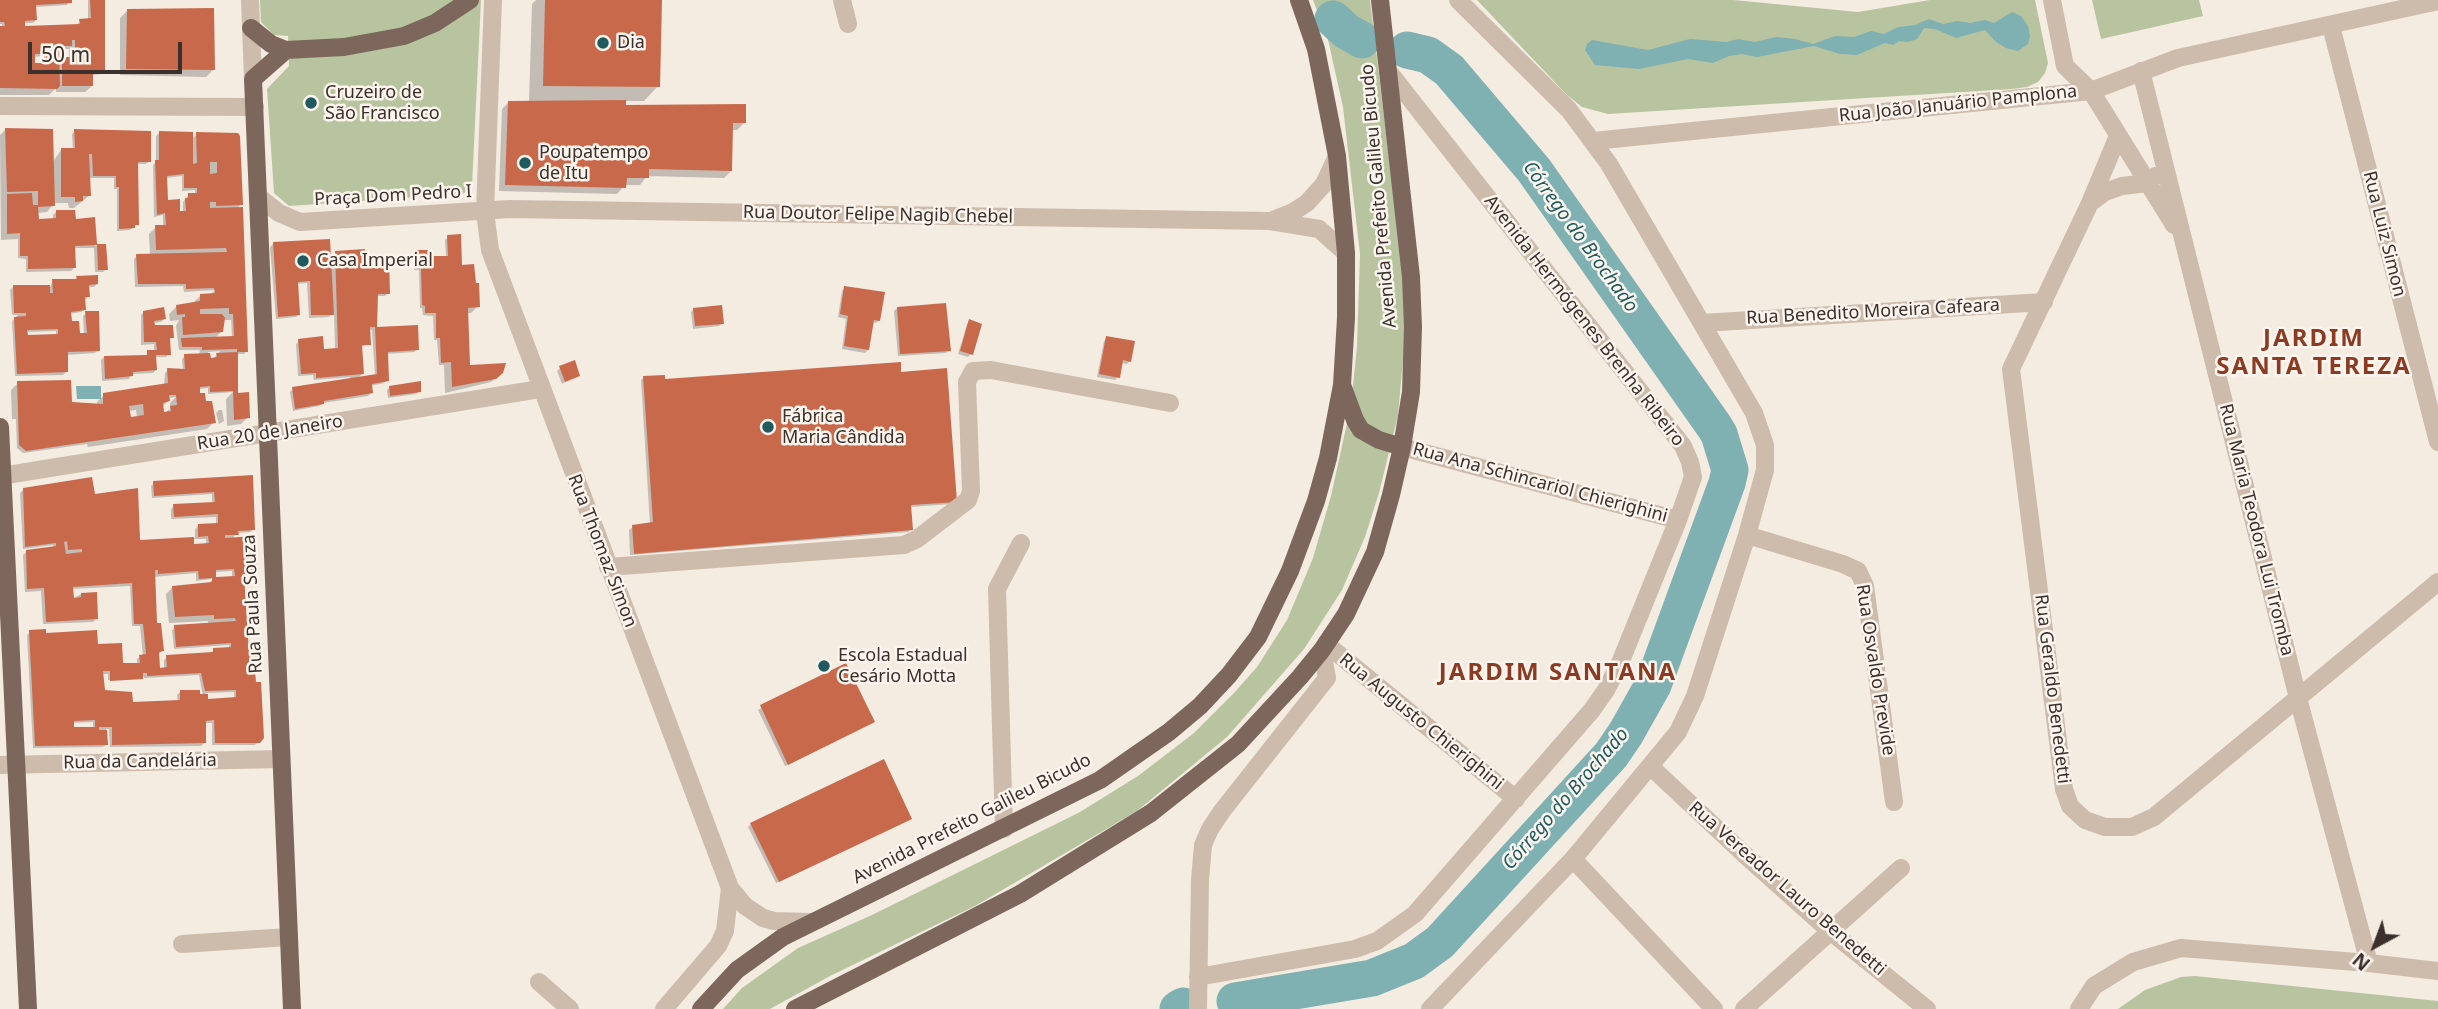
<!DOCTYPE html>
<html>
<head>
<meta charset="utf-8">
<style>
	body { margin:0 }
	#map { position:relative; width:2438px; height:1009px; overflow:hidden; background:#f4ebe1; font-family:"Noto Sans",sans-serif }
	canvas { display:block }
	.north { position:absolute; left:2340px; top:911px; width:70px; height:70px; -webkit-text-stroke:5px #fbf5ee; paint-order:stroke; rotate:221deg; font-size:19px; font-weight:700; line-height:28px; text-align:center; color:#3b302b }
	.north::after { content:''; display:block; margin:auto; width:24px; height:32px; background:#3b302b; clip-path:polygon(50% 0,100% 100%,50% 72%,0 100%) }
	.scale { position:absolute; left:28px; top:42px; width:154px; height:32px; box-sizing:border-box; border:4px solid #3b302b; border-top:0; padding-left:9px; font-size:21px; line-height:24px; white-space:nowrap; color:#3b302b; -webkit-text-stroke:5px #fbf5ee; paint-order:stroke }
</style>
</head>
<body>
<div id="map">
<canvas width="2438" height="1009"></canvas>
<div class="north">N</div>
<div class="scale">50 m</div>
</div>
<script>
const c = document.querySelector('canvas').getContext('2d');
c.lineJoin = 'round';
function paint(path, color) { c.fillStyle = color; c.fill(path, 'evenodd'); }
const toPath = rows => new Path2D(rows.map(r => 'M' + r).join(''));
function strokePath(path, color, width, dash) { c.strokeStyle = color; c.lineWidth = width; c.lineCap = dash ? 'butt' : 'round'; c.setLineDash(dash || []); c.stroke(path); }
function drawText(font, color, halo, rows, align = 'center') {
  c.font = font + ' "Noto Sans",sans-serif'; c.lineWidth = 5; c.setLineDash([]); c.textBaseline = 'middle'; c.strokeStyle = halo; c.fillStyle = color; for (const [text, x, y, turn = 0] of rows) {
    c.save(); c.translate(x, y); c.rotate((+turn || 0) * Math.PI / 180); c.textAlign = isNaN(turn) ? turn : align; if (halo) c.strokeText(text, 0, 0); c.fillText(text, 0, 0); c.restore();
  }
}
const green = toPath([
	[260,0,481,0,472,186,463,194,289,206,274,193,267,89,289,66,288,36,274,35,261,22],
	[1313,0,1370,0,1405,291,1405,338,1398,415,1379,493,1365,537,1342,590,1304,649,1227,737,1137,811,975,906,830,976,770,1009,723,1009,742,988,798,948,872,915,1054,825,1080,812,1138,776,1194,733,1234,693,1257,667,1287,620,1313,558,1331,496,1351,405,1357,346,1360,254,1343,107,1327,35],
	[1477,0,1733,0,1858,12,1930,0,2035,0,2048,63,2045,73,2038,82,2027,87,2012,89,1608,114,1582,107,1567,95],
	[2092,0,2199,0,2203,16,2101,39],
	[2195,976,2438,1001,2438,1009,2118,1009,2145,990,2181,977]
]);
const water = toPath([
	[2012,12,2021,16,2028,26,2030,36,2028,44,2018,51,2006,48,1996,42,1985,30,1956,38,1935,29,1924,28,1917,39,1908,42,1899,41,1893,45,1885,43,1857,55,1840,54,1814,46,1757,57,1742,54,1729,56,1713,63,1688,59,1639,69,1595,65,1585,50,1587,44,1592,40,1648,50,1690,39,1727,42,1738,39,1755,42,1776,37,1795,39,1813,44,1835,36,1854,37,1871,31,1884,34,1898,27,1915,25,1929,19,1943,24,1957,21,1970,23,1985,20,1994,23],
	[76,386,101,386,101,399,77,399]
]);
const shadow = toPath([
	[20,0,70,0,67,5,35,7,36,20,33,23,24,23,24,28,77,25,80,21,88,20,88,0,103,0,104,71,101,74,91,75,92,86,85,92,56,92,56,88,49,95,0,95,0,28,2,28,2,24,0,24,0,2],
	[57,49,69,49,69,58,63,58,58,63],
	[44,56,44,61,49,60,49,65,33,65,33,57],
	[536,0,660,0,658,86,644,101,625,101,625,107,744,123,737,130,731,130,731,171,724,178,647,176,640,185,625,185,617,194,499,191,502,109,509,102,529,102,532,4],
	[127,11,213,70,206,77,120,75,120,18],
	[6,129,52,163,61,150,73,150,72,134,75,131,149,161,146,164,136,164,137,224,130,230,117,231,117,189,114,189,114,178,89,178,90,195,74,208,69,208,68,203,54,203,47,212,37,213,37,223,53,220,53,215,56,212,74,221,94,219,95,246,104,246,106,269,103,272,95,272,94,248,74,248,74,268,71,271,26,272,26,259,18,258,18,239,1,240,0,135],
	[159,133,191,140,197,134,237,135,241,204,237,209,247,351,244,354,237,354,236,390,248,417,241,424,227,426,226,399,233,392,208,394,208,388,198,389,214,422,207,429,88,447,87,444,23,453,17,448,16,419,12,419,11,390,18,383,67,404,97,406,97,402,104,395,164,385,165,373,168,370,183,371,182,359,185,356,199,355,200,350,179,350,176,326,179,320,170,321,169,314,176,307,193,303,200,296,210,295,215,290,184,292,183,286,135,287,134,259,137,256,150,255,149,234,156,227,163,226,163,215,154,217,153,165,156,162,156,136],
	[182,176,182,191,195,190,195,195,189,195,186,198,183,202,183,213,178,213,166,202,165,178],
	[223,320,231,320,232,337,215,338,221,332],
	[220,351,214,358,209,360,208,352],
	[176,397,170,403,170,409,163,414,162,407,168,401,168,398],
	[136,410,137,418,129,419,128,411],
	[448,237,478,306,471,313,466,313,468,367,501,372,491,382,445,393,444,365,439,365,437,340,434,340,433,316,423,315,422,308,420,308,419,270,414,270,413,255,416,252,431,258,446,257,445,240],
	[273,244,330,259,336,253,364,261,388,293,385,296,376,296,375,329,417,349,414,352,386,354,387,380,384,383,370,386,371,393,368,396,323,403,319,406,293,411,290,392,293,389,350,380,350,377,314,380,313,375,298,376,296,344,299,341,323,351,335,350,334,312,329,317,309,318,307,283,296,284,299,314,296,317,276,319,270,247],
	[368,330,372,330,375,376,357,379,362,374,361,347,369,344],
	[77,277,97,284,94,287,87,287,88,297,85,300,84,309,81,312,69,314,70,323,78,335,84,335,83,316,86,313,98,350,95,353,66,355,66,372,63,375,15,376,12,321,18,315,12,315,10,290,13,287,50,287,53,281,74,281],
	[56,331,56,336,26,337,26,332],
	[845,288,879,320,876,323,872,322,868,350,865,353,842,349,846,319,838,317,842,291],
	[897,308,949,350,946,353,898,356,894,311],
	[694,309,722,323,719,326,693,329,691,312],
	[144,312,164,319,161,322,153,323,153,327,172,337,168,341,169,354,166,357,154,357,156,370,153,373,131,374,129,379,102,381,101,360,104,357,145,357,148,352,154,352,154,344,141,345,141,315],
	[970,321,971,354,968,357,958,354,967,324],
	[1107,338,1130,361,1127,364,1121,363,1118,377,1115,380,1097,377,1104,341],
	[560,368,578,375,562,384,557,371],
	[900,374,952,504,910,507,911,529,908,532,630,555,629,530,633,527,650,524,641,380,644,377,663,381],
	[390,387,419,391,416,394,388,398,387,390],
	[219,410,222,410,224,421,219,424,216,413],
	[252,476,253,529,250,532,237,533,232,539,255,573,252,576,243,577,248,655,259,669,253,672,262,738,255,745,212,745,212,723,204,723,204,743,201,746,110,747,109,729,106,729,106,744,103,747,33,748,27,635,30,632,96,645,122,665,137,665,137,659,143,656,140,626,132,626,130,586,71,589,72,599,81,594,96,619,93,622,43,624,41,591,25,592,23,555,26,552,54,549,53,545,23,549,20,493,23,490,94,496,139,541,195,538,195,529,198,526,216,525,216,517,171,519,171,509,174,506,212,503,212,494,152,498,151,486,154,483],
	[192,539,206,539,206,545,193,546],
	[232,571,232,578,213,579,208,584,173,587,166,594,169,623,208,621,208,624,175,627,172,630,174,649,229,645,229,649,214,650,210,654,167,657,164,660,164,669,158,670,159,654,162,651,156,625,153,577,196,573,196,581,211,579,214,572],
	[102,674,108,674,108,680,140,679,144,676,144,678,199,675,203,696,180,692,177,695,178,702,131,704,103,692],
	[234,692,234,699,206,701,206,693],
	[93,722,93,729,73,729,72,723],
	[845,665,873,722,785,766,758,710],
	[907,821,776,883,748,827,751,824]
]);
const river = toPath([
	[1333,19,1346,31,1362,40],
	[1235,1001,1372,978,1414,961,1440,942,1611,755,1626,733,1653,685,1727,483,1730,470,1719,434,1714,426,1534,170,1449,70,1428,55,1407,50],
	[1178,1009,1183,1006]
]);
const building = toPath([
	[0,0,72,0,72,3,36,5,37,20,25,21,25,26,80,24,79,19,91,18,90,0,105,0,105,72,93,72,93,86,62,86,62,57,75,57,75,40,72,40,72,46,59,46,60,86,57,89,0,88,0,26,5,26,4,22,0,22],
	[35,54,46,54,46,58,52,58,52,63,35,63],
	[545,0,662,0,660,87,543,86],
	[214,8,215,70,126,69,127,9],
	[626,100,626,105,746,104,746,123,733,123,732,171,649,169,649,178,627,178,626,188,505,185,508,101],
	[5,128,53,129,55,206,38,207,39,219,56,218,56,210,75,210,76,219,95,217,97,244,106,244,108,270,98,270,97,245,75,246,76,268,28,269,28,256,20,256,20,233,7,234,7,194,32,193,33,205,38,205,38,191,7,192],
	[74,129,151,131,151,162,138,162,139,225,135,225,135,228,119,229,119,187,116,187,116,176,93,176,92,154,89,154,91,196,83,196,83,201,75,202,75,197,61,197,61,148,75,148],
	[159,131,193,132,193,164,197,163,196,132,238,133,240,136,243,205,216,206,216,202,210,202,210,208,243,207,248,352,237,352,237,349,202,350,202,347,182,347,181,338,234,336,233,314,229,314,229,308,200,309,200,314,222,314,225,318,223,332,183,335,182,317,185,317,185,314,177,315,176,305,200,301,200,294,215,293,214,288,186,289,186,284,138,284,136,254,227,252,226,248,156,250,155,225,166,225,165,213,157,215,155,160,159,160],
	[210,162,217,162,217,173,210,174],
	[184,174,184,188,197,188,197,193,188,193,188,198,185,198,186,211,180,211,180,199,168,200,167,176],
	[461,234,462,265,474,264,476,283,479,283,480,307,468,308,470,365,506,363,503,373,496,379,452,387,451,362,441,363,440,338,436,338,436,313,425,313,425,306,422,305,421,268,416,268,415,250,432,250,433,256,448,256,447,235],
	[330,239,334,315,311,315,310,281,298,282,300,315,278,317,273,242],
	[365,249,366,259,389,258,390,294,378,294,377,327,418,325,419,350,388,352,389,381,372,384,373,393,324,401,324,404,295,409,292,387,377,374,375,327,370,327,371,345,362,345,364,374,316,378,316,373,301,374,298,339,323,336,324,349,338,348,335,251],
	[98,275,98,284,89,285,90,297,85,297,86,310,71,312,72,321,79,321,80,333,87,333,85,311,99,311,100,351,68,352,68,372,17,374,14,317,26,316,26,313,14,313,13,285,50,285,50,293,53,293,52,279,77,279,76,276],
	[58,329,58,334,28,335,27,330],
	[844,286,885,292,880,321,874,320,869,350,844,346,848,316,840,314],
	[946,303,951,351,900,354,897,307],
	[722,305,724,324,695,326,693,308],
	[164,307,166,319,154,321,155,325,173,325,174,338,170,338,171,355,156,355,157,370,133,372,133,376,105,379,104,356,147,355,147,350,157,350,156,342,144,342,143,311],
	[969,319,982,324,973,355,960,351],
	[1106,336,1135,341,1131,362,1123,360,1120,378,1099,374],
	[238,352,238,393,249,392,250,418,234,420,233,391,210,392,210,386,200,387,200,393,205,393,206,401,212,401,216,423,26,451,19,445,17,381,71,380,72,402,103,404,103,393,168,383,167,368,185,369,184,354,210,353,211,358,217,357,216,353],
	[169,395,176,395,177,405,170,406,171,411,164,412,163,403,170,401],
	[143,404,144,415,131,417,129,406],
	[575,360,580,376,565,382,559,366],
	[901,362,901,372,947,368,957,502,911,505,913,530,634,554,632,525,653,522,643,376,665,375,665,379],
	[421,381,421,392,390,396,389,386],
	[253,475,255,530,238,531,239,535,225,535,225,538,255,536,257,574,244,575,249,653,260,653,261,669,255,670,256,682,261,682,264,738,260,743,215,743,214,720,206,721,206,743,112,745,112,727,99,727,99,730,107,730,108,745,35,746,29,630,46,629,46,633,97,630,98,644,122,643,123,663,140,663,139,655,146,654,143,624,134,624,132,583,73,587,74,598,81,597,81,593,97,592,98,619,46,622,44,588,27,589,26,550,56,546,56,543,25,547,23,488,92,477,95,494,138,488,140,540,194,537,194,544,209,543,208,536,198,537,198,524,218,523,218,514,174,517,173,504,215,502,214,492,154,496,153,481],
	[67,541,68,550,82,549,82,552,66,554,64,542],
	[234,569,235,576,216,577,216,570],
	[155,570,158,570,158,574,198,571,199,579,212,578,212,582,172,586,175,617,214,615,214,619,235,618,236,621,174,625,176,647,231,643,231,647,213,648,213,652,166,655,167,667,160,668,159,652,164,651,161,623,157,623],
	[103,671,110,671,110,681,143,679,143,673,147,673,147,676,201,673,205,691,236,690,236,697,208,699,208,694,200,694,200,690,180,690,180,700,133,702,132,692,105,690],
	[95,720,95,727,74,727,74,721],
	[846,663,875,722,788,765,760,705],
	[884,759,912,819,779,882,750,823]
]);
const minor = toPath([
	[250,0,253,79],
	[493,0,485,212,490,250,730,888,745,906,763,918,774,921,810,922],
	[842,0,848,24],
	[2052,0,2065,66,2091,91,2174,225],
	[2331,26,2438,442],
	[2141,71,2298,698,2369,963],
	[0,106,255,107],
	[2118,136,2090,203,2011,369,2064,789,2070,806,2085,820,2105,827,2132,827,2154,817,2438,582],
	[1593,141,2091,91,2178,58,2438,1],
	[259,197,279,213,300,222,510,209,1270,221,1319,229,1346,253],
	[2090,203,2105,192,2122,186,2148,183,2155,176],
	[1273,220,1293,212,1307,203,1324,184,1337,156],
	[1702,323,2044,302],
	[1402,447,1678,520],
	[0,476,540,389],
	[1747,535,1843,564,1858,571,1865,586,1894,802],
	[608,567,904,545,917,539,968,500,971,491,967,382,973,371,991,370,1170,403],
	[1326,644,1516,799],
	[0,765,281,759],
	[1651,767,1745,855,1830,931,1927,1009],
	[1004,829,997,589,1021,543],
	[1573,859,1714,1009],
	[182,944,288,937],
	[1198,977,1355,949,1377,941,1415,914,1592,710,1606,690,1620,663,1678,520,1693,477,1690,462,1683,446,1389,72],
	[539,982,570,1009],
	[664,1009,718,946,725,931,730,888],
	[1198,1009,1200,880,1203,845,1210,829,1222,811,1327,678,1322,650],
	[1430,1009,1573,859,1678,732,1695,696,1747,535,1765,470,1765,445,1754,413,1609,164,1569,110,1458,0],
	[1744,1009,1901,868],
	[2079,1009,2094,986,2133,962,2181,948,2369,963,2438,971]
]);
const major = toPath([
	[251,28,271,44,286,50],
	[1342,385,1355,420,1361,430,1379,440,1402,447],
	[0,427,28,1009],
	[292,1009,253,79,286,50,344,47,404,36,435,23,470,0],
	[701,1009,737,970,783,937,1100,780,1169,732,1200,706,1229,675,1258,637,1290,571,1316,501,1328,458,1342,385,1346,318,1346,253,1337,156,1316,49,1299,0],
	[795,1009,1020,894,1151,813,1238,744,1300,677,1322,650,1346,614,1375,552,1391,495,1402,447,1411,392,1413,327,1411,277,1380,0]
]);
const markers = [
	[603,43,7,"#1f5a5e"],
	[311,103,7,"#1f5a5e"],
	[525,163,7,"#1f5a5e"],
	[303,261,7,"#1f5a5e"],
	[768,427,7,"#1f5a5e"],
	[824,666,7,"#1f5a5e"]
];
const poiNames = [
	["Dia",617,43],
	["Cruzeiro de",325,93],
	["São Francisco",325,114],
	["Poupatempo",539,153],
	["de Itu",539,174],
	["Casa Imperial",317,261],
	["Fábrica",782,417],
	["Maria Cândida",782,438],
	["Escola Estadual",838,656],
	["Cesário Motta",838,677]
];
const streetNames = [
	["Rua João Januário Pamplona",1958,104,-6],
	["Praça Dom Pedro I",393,196,-3],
	["Avenida Prefeito Galileu Bicudo",1379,196,-95],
	["Rua Doutor Felipe Nagib Chebel",878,215,1],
	["Rua Luiz Simon",2384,234,76],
	["Rua Benedito Moreira Cafeara",1873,312,-3],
	["Avenida Hermógenes Brenha Ribeiro",1584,321,52],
	["Rua 20 de Janeiro",270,433,-9],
	["Rua Ana Schincariol Chierighini",1540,483,15],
	["Rua Maria Teodora Lui Tromba",2256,530,76],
	["Rua Thomaz Simon",602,551,69],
	["Rua Paula Souza",253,604,-93],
	["Rua Osvaldo Previde",1875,670,81],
	["Rua Geraldo Benedetti",2052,689,83],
	["Rua Augusto Chierighini",1421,722,39],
	["Rua da Candelária",140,762,-1],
	["Avenida Prefeito Galileu Bicudo",972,819,-27],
	["Rua Vereador Lauro Benedetti",1787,889,41]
];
const waterNames = [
	["Córrego do Brochado",1580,237,54],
	["Córrego do Brochado",1566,799,-49]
];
const districtNames = [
	["JARDIM",2314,339],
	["SANTA TEREZA",2314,367],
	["JARDIM SANTANA",1558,673]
];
paint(green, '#b8c4a0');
paint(water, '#7fb0b2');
paint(shadow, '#0003');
strokePath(river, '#7fb0b2', 37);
paint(building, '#c8694b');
strokePath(minor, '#cdbbac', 18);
strokePath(major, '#7d675c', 18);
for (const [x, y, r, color] of markers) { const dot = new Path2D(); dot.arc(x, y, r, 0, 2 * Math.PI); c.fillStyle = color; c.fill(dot); strokePath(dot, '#fbf5ee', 2.5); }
drawText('18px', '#3b302b', '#fbf5ee', poiNames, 'left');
drawText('18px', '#3b302b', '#fbf5ee', streetNames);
drawText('italic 19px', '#1f5a5e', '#fbf5ee', waterNames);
c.letterSpacing = '2px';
drawText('bold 24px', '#8c3b22', '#fbf5ee', districtNames);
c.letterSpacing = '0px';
</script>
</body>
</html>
